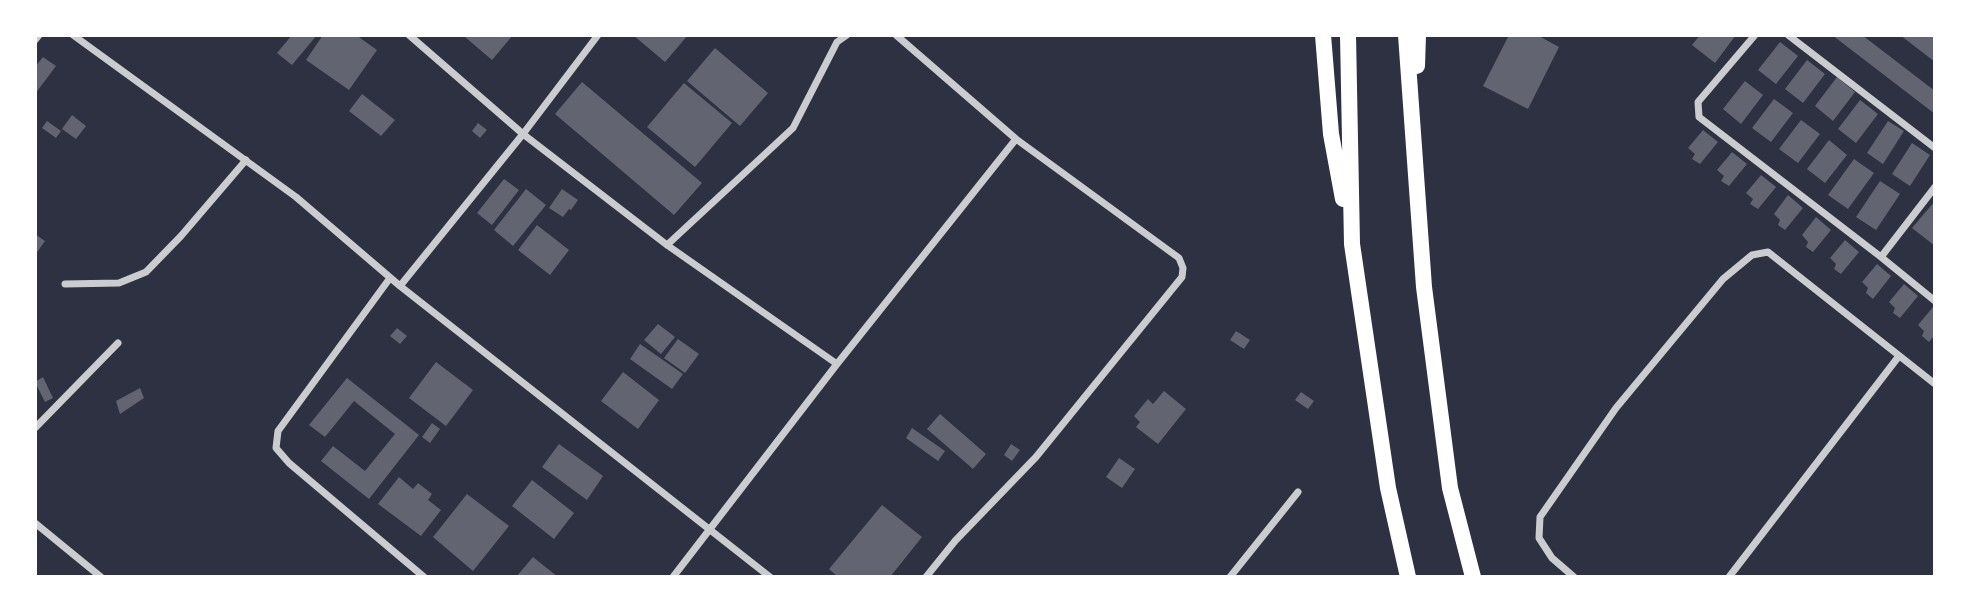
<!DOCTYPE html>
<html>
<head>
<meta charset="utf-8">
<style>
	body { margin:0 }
	#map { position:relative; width:1970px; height:612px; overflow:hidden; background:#2d3142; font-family:Barlow,sans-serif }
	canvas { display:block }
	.frame { position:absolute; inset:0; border:37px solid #fff; pointer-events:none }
</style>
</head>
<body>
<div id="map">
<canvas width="1970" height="612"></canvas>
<div class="frame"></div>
</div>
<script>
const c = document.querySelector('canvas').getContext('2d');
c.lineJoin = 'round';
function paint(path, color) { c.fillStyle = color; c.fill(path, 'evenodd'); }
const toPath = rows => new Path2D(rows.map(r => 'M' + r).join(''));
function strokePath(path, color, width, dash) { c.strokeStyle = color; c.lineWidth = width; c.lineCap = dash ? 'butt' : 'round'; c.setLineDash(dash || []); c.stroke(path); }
const building = toPath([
	[292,35,317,35,292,65,277,53],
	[323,35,356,35,377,50,349,90,306,60],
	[467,35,513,35,492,60,465,37],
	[633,35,688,35,665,62],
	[1509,35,1537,35,1559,47,1528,109,1483,86],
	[1700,35,1736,35,1715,63,1692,45],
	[1832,35,1862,35,1935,91,1935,114],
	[1900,35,1935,35,1935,62],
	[1780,42,1798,56,1776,84,1758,70],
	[715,48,768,93,740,126,687,81],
	[43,57,56,66,35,94,35,67],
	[1807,60,1825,74,1803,103,1785,89],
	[1837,77,1855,92,1833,121,1815,106],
	[1745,81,1763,95,1741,124,1723,109],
	[582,82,702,183,674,215,555,114],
	[684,83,732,123,695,167,647,127],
	[362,94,395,120,381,136,349,111],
	[1774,99,1793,113,1771,142,1752,128],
	[1860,100,1878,114,1856,143,1838,129],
	[72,115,86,126,76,139,62,129],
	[1801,120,1820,134,1798,163,1779,149],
	[47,121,61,131,56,138,42,128],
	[1888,121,1904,131,1883,164,1867,153],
	[478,123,487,130,480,138,472,131],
	[1703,130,1718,142,1700,164,1692,159,1695,154,1688,148],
	[1829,140,1847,155,1825,183,1807,169],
	[1912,143,1930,155,1910,186,1892,174],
	[1732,152,1747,164,1729,186,1721,181,1724,176,1717,170],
	[1854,159,1874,173,1848,209,1828,195],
	[1761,175,1776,187,1758,209,1750,204,1753,199,1746,193],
	[504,179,519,190,492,225,477,213],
	[1880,181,1900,194,1876,230,1856,217],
	[526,189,546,205,513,246,494,230],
	[562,189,578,200,571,210,569,209,563,217,549,208],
	[1788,195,1803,208,1785,230,1778,225,1780,220,1774,214],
	[1935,201,1935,246,1912,228],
	[1816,217,1831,230,1813,252,1806,247,1808,242,1802,235],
	[537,225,569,250,550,275,518,250],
	[35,234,45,241,35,255],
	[1845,240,1859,252,1841,274,1834,269,1836,264,1830,258],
	[1877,264,1891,276,1873,299,1866,293,1868,288,1862,282],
	[1904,284,1918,296,1900,318,1893,313,1895,308,1889,302],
	[1933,307,1935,309,1935,335,1929,342,1922,336,1924,331,1918,325],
	[658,324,675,337,661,354,644,340],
	[397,328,407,336,400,344,390,336],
	[1236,331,1250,340,1244,349,1230,340],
	[678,339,699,354,685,373,664,358],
	[640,344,683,374,672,389,630,359],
	[436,362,473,390,446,426,409,398],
	[623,372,659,400,638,429,601,401],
	[43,377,53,398,45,402,35,382],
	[347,378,419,435,369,499,321,461,333,446,365,471,395,434,354,401,325,437,309,425],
	[140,388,144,398,120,414,116,401],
	[1164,391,1186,409,1158,444,1136,427,1140,422,1134,416,1148,399,1153,404],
	[1301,392,1314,401,1308,409,1295,400],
	[940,414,986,454,973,469,927,429],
	[432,423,440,429,430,443,422,437],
	[912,428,945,451,938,461,906,438],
	[559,444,603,476,587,500,542,467],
	[1011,444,1020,450,1012,461,1004,455],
	[1119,458,1135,469,1122,488,1106,477],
	[399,477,413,489,418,483,432,494,428,500,441,510,421,536,378,504],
	[532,480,574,513,554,539,512,506],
	[467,494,509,526,473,571,433,537],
	[882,505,922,537,890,577,838,577,829,569],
	[533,557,558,577,516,577]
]);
const minor = toPath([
	[73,35,296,197,400,286,770,577],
	[409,35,523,134,667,245,837,364],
	[896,35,1016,139],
	[1755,35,1698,102,1699,117,1881,257,1935,301],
	[1788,35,1935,148],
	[35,40,39,35],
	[667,245,793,128,837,42,847,35],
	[1881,257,1935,187],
	[390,278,278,431,276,448,289,463,424,577],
	[65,284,119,283,146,272,181,236,246,160],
	[400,286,523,134,598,35],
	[35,428,118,343],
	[35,523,101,577],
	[673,577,837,364,1016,139,1179,258,1183,268,1182,277,1036,457,955,541,926,577],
	[1230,577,1298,492],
	[1574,577,1552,558,1539,538,1540,517,1616,408,1723,279,1752,255,1768,252,1935,384],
	[1729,577,1899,356]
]);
const trunk = toPath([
	[1323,35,1331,134,1343,199],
	[1348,35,1352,244,1388,488,1408,577],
	[1406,35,1424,287,1450,488,1473,577],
	[1417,66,1418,35]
]);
paint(building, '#626471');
strokePath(minor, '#caccd0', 7);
strokePath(trunk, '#fff', 16);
</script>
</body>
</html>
